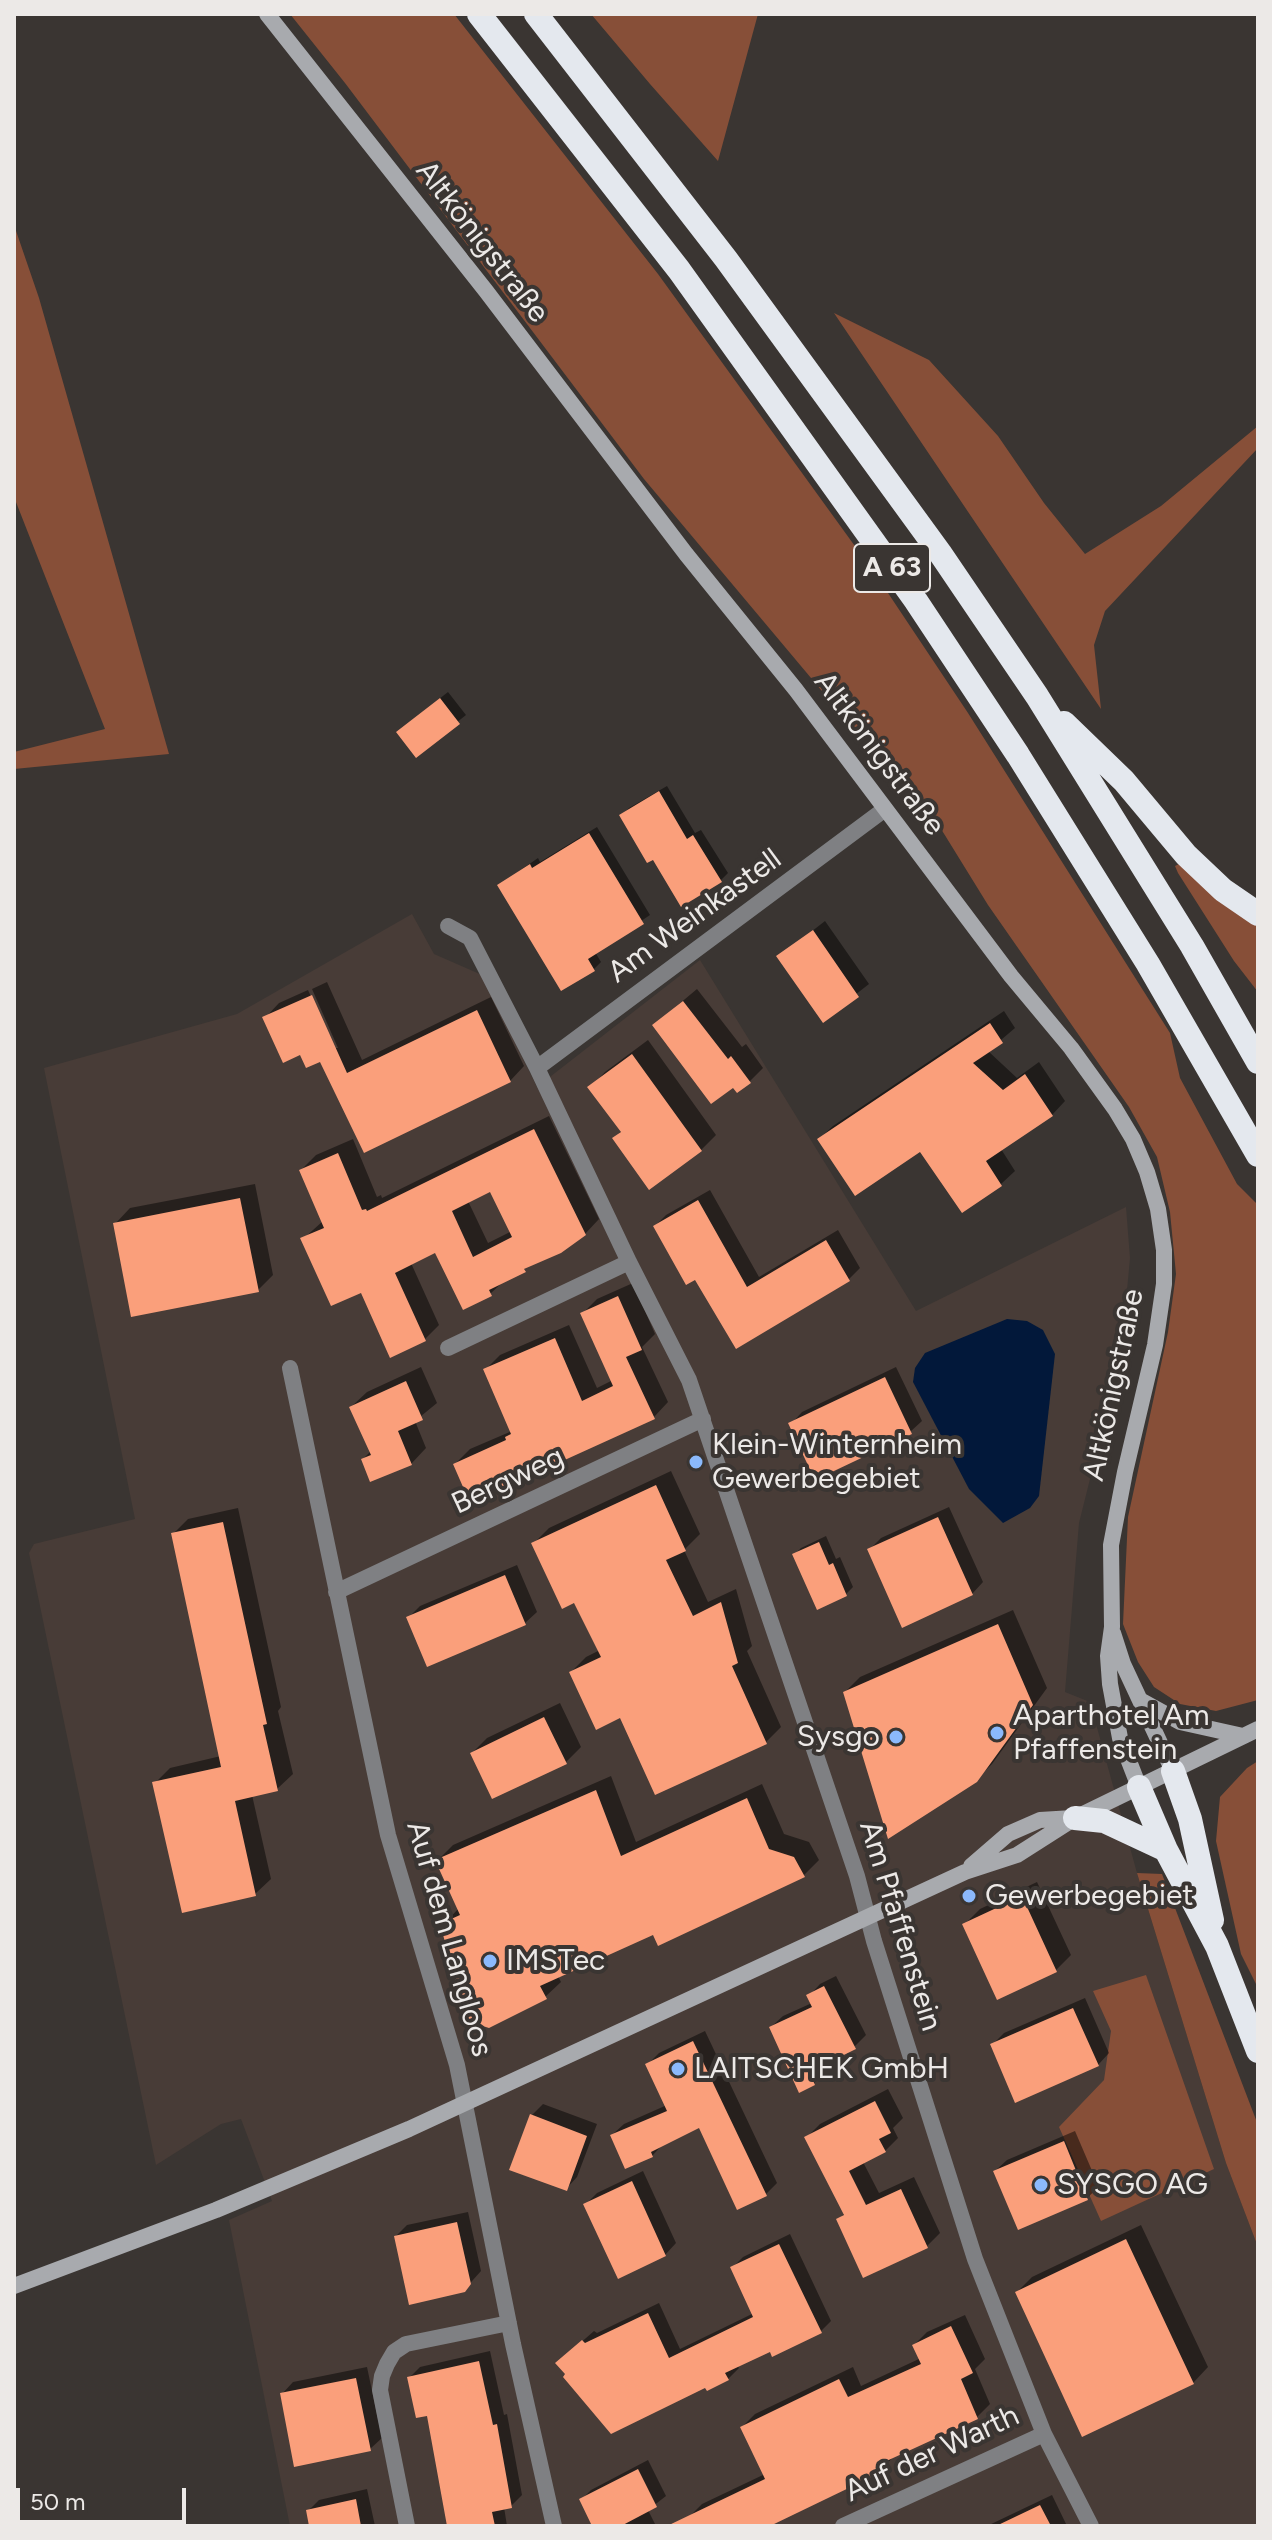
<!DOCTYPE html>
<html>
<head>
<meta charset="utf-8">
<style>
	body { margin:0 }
	#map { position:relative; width:1272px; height:2540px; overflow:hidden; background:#3a3532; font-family:Figtree,sans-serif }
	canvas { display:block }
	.frame { position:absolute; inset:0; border:16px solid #ece9e7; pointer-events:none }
	.scale { position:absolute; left:16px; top:2488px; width:170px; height:36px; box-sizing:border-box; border:4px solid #ece9e7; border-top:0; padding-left:10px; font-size:24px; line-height:28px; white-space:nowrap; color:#ece9e7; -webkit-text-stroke:6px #3a3532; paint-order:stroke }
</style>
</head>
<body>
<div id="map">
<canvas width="1272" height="2540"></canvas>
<div class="frame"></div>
<div class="scale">50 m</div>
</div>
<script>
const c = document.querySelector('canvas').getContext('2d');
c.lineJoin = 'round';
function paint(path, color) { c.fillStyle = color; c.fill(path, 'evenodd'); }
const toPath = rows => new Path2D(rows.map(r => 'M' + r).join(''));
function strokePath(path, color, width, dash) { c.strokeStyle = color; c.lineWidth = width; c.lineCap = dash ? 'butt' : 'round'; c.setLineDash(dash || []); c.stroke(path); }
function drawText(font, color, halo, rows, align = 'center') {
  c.font = font + ' Figtree,sans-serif'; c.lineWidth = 8; c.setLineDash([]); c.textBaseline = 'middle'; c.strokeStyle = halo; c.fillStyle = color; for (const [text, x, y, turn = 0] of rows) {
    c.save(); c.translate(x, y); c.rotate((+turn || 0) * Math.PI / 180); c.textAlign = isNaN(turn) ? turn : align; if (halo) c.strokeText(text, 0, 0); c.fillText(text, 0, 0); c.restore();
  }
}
const built = toPath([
	[412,914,434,954,482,975,537,1087,700,960,916,1311,1126,1207,1130,1258,1121,1355,1079,1523,1065,1692,1090,1702,1137,1873,1226,2163,1258,2247,1258,2526,290,2526,229,2220,272,2201,241,2119,221,2124,156,2165,29,1553,34,1544,135,1519,44,1068,237,1014]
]);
const green = toPath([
	[290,14,454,14,658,274,878,578,968,713,1170,1033,1180,1078,1237,1184,1258,1205,1258,1700,1216,1711,1180,1704,1154,1687,1138,1662,1123,1624,1128,1517,1168,1332,1176,1274,1170,1212,1157,1157,1129,1107,988,905,938,824,885,760,832,703,644,479,345,83],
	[591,14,758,14,718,161,650,84],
	[14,225,39,298,169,754,14,769,14,752,105,729,14,497],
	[834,313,929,360,998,436,1044,503,1085,554,1161,506,1258,426,1258,448,1105,611,1094,645,1101,709],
	[1179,864,1258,924,1258,992,1234,961,1178,873,1175,866],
	[1258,1761,1258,1988,1241,1954,1216,1841,1220,1797,1247,1768],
	[1137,1873,1162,1874,1258,2125,1258,2247,1226,2163],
	[1146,1975,1214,2169,1101,2221,1059,2127,1104,2080,1111,2031,1093,1991]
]);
const water = toPath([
	[1007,1319,1027,1321,1043,1330,1055,1354,1039,1496,1030,1508,1003,1523,969,1489,913,1382,915,1368,925,1353]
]);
const shadow = toPath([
	[448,692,466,715,416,755,406,725],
	[667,786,695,833,701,830,728,873,721,880,654,857,621,816,629,808],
	[597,827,650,915,595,952,601,962,594,969,499,885,538,858,540,862],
	[825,921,869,984,823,1020,779,957],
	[327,982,362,1060,491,997,524,1066,510,1081,365,1151,321,1059,301,1053,265,1018,279,1003,308,990,334,1048,338,1048,312,989],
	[697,989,742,1047,746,1044,763,1068,750,1081,733,1085,654,1025],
	[1004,1011,1015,1028,988,1051,1017,1078,1039,1062,1065,1101,1052,1115,1001,1149,1015,1171,1001,1184,962,1210,921,1149,819,1139,833,1126],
	[648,1040,716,1135,701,1150,615,1138,622,1130,590,1088,605,1072],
	[549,1116,599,1219,585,1234,505,1280,490,1294,436,1251,411,1263,439,1325,424,1340,303,1239,323,1221,301,1170,316,1155,353,1139,377,1197,381,1195,382,1198],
	[491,1190,512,1231,488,1243,468,1201],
	[255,1184,273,1275,258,1290,115,1224,130,1208],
	[710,1190,759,1277,838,1230,860,1268,849,1279,737,1346,696,1278,655,1226,666,1215],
	[633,1283,655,1334,642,1347,668,1402,654,1417,455,1464,470,1449,512,1431,485,1370,500,1355,569,1325,597,1388,613,1380,583,1313,597,1299],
	[421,1367,437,1403,415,1421,426,1448,411,1464,363,1459,371,1451,351,1407,367,1392],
	[896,1367,922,1421,910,1432,791,1424,802,1412],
	[671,1471,700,1534,684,1550,708,1602,736,1589,752,1646,747,1651,781,1727,766,1742,621,1715,571,1672,586,1657,600,1650,575,1600,534,1543,549,1528],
	[949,1507,983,1582,972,1594,869,1550,881,1538],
	[238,1508,281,1707,278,1711,293,1774,277,1789,252,1795,271,1879,255,1894,155,1783,170,1768,221,1756,173,1534,188,1519],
	[826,1536,836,1559,840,1557,853,1587,846,1594,818,1607,794,1555,801,1548],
	[517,1565,537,1612,525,1623,408,1618,420,1606],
	[1013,1610,1047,1688,992,1764,976,1780,845,1692,860,1677],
	[560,1703,581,1747,566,1762,472,1753,487,1738],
	[611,1776,636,1842,762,1784,784,1834,809,1842,819,1860,804,1875,659,1943,654,1932,558,1976,561,1982,545,1997,443,1925,459,1908,438,1860,453,1845],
	[1037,1882,1071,1955,1056,1970,964,1925,980,1909],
	[836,1976,866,2035,854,2047,822,2063,826,2072,814,2083,771,2027,783,2016,812,2003,809,1996,820,1984],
	[1085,1998,1109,2053,1098,2065,992,2045,1004,2033],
	[705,2031,777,2183,766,2194,700,2126,664,2143,652,2156,612,2135,624,2124,667,2105,647,2065,659,2053],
	[888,2089,903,2118,893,2128,898,2138,885,2151,863,2162,879,2193,914,2177,940,2233,927,2246,839,2219,845,2213,806,2138,820,2124],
	[543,2104,597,2124,577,2177,566,2189,532,2115],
	[1075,2131,1099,2187,1087,2198,995,2171,1007,2160],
	[643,2171,676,2243,665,2255,586,2204,597,2193],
	[468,2212,481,2271,464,2290,396,2236,407,2225],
	[1141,2225,1208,2367,1193,2383,1017,2292,1032,2277],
	[790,2234,831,2321,820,2332,771,2349,737,2365,739,2368,728,2379,706,2386,569,2353,594,2331,597,2333,659,2303,680,2349,754,2313,732,2268,743,2257],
	[965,2315,985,2359,975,2369,990,2404,977,2417,895,2455,882,2469,752,2526,693,2526,689,2517,702,2504,765,2474,742,2427,755,2414,853,2367,861,2386,921,2358,914,2345,927,2332],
	[490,2351,504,2415,507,2414,522,2495,511,2506,504,2507,507,2526,449,2526,428,2413,409,2378,420,2367],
	[367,2367,382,2438,370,2449,282,2394,293,2382],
	[648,2460,666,2496,648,2510,656,2526,595,2526,581,2500,591,2490],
	[367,2489,375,2526,311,2526,308,2511,319,2500],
	[1052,2495,1067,2526,987,2526]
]);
const building = toPath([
	[440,698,460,724,416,758,396,732],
	[659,791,687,839,693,835,722,882,681,907,653,860,647,863,619,815],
	[589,833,644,924,588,959,595,971,561,991,497,885,530,864,532,868],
	[813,930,859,997,823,1023,776,956],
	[312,995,347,1073,477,1010,511,1082,364,1153,320,1062,306,1068,300,1055,283,1063,262,1017],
	[683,1001,728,1059,731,1056,751,1083,737,1093,733,1088,711,1104,652,1025],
	[990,1023,1003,1043,973,1063,1003,1090,1025,1074,1053,1116,986,1161,1002,1186,962,1213,920,1152,855,1196,817,1139],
	[632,1054,702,1151,649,1190,612,1138,621,1132,587,1087],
	[534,1129,586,1235,561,1253,524,1269,526,1272,489,1290,492,1296,463,1310,435,1253,395,1273,426,1341,390,1358,361,1293,331,1306,300,1238,324,1228,299,1170,338,1153,362,1210,366,1209,367,1211],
	[490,1192,512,1237,473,1257,452,1211],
	[240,1198,259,1292,131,1317,113,1223],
	[698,1200,747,1287,826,1240,850,1281,736,1349,695,1280,686,1285,653,1226],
	[618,1296,642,1350,626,1357,655,1419,470,1503,453,1464,506,1440,505,1437,511,1434,483,1369,555,1338,582,1401,613,1386,580,1313],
	[885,1377,912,1434,815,1480,788,1423],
	[406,1381,423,1420,398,1431,412,1465,370,1482,361,1459,371,1455,349,1407],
	[656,1485,686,1551,666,1560,693,1616,721,1602,738,1663,732,1666,767,1744,655,1795,620,1718,596,1730,569,1672,601,1657,574,1603,562,1609,531,1543],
	[938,1517,973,1595,902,1628,867,1549],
	[223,1522,267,1724,263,1725,278,1791,235,1801,256,1896,182,1913,152,1782,221,1767,171,1533],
	[819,1542,829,1565,833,1563,847,1596,817,1610,792,1554],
	[505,1575,526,1625,427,1667,406,1617],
	[998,1624,1033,1705,977,1782,888,1839,843,1692],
	[544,1717,567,1764,492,1799,470,1753],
	[596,1790,621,1856,747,1798,769,1849,794,1857,805,1877,658,1946,653,1935,540,1986,547,1999,489,2028,467,2021,440,1924,460,1915,435,1860],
	[1022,1896,1057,1972,997,2000,962,1924],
	[824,1986,856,2049,809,2072,815,2085,799,2093,769,2027,812,2007,806,1995],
	[1073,2008,1099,2066,1015,2103,990,2044],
	[693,2041,767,2196,737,2210,699,2128,651,2152,653,2157,625,2169,610,2135,667,2111,645,2064],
	[875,2101,891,2133,879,2139,886,2152,849,2171,866,2205,901,2189,928,2248,863,2278,836,2219,844,2215,804,2137],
	[530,2114,587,2136,567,2191,509,2170],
	[1064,2141,1088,2200,1018,2230,993,2171],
	[632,2181,666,2256,618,2279,583,2204],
	[457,2222,471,2284,465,2292,409,2305,394,2236],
	[1126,2239,1194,2384,1082,2437,1015,2292],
	[779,2244,822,2333,772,2357,770,2352,725,2373,729,2380,707,2391,705,2388,611,2434,563,2377,565,2374,555,2363,582,2340,585,2343,648,2313,669,2358,753,2317,730,2267],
	[951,2326,973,2373,961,2379,978,2419,880,2464,884,2471,770,2526,667,2526,765,2479,740,2427,839,2379,848,2397,921,2364,912,2345],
	[479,2361,493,2425,497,2424,512,2508,492,2512,495,2526,447,2526,427,2416,416,2418,407,2377],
	[356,2378,371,2451,294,2467,280,2393],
	[638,2469,657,2507,621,2526,592,2526,579,2499],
	[356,2499,361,2526,309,2526,306,2510],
	[1040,2505,1051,2526,996,2526]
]);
const street = toPath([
	[448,926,470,938,537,1068,629,1262,689,1380,857,1876,874,1941,975,2259,1044,2434,1091,2526],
	[537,1068,885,809],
	[448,1348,629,1262],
	[290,1368,388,1835,457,2065,513,2344,554,2526],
	[336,1592,703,1419],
	[407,2526,380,2390,382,2376,387,2364,394,2352,406,2344,509,2323],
	[843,2526,1044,2434]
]);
const secondary = toPath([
	[267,14,486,291,686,554,796,690,1011,976,1071,1048,1115,1109,1133,1139,1147,1172,1158,1209,1164,1250,1164,1284,1155,1345,1125,1472,1111,1545,1112,1627,1108,1656,1110,1684,1120,1738,1139,1787],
	[1113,1633,1123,1664,1173,1771],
	[1140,1700,1180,1722,1243,1736],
	[971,1866,1008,1834,1040,1820,1073,1818],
	[14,2286,216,2210,409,2129,965,1872,1017,1855,1075,1818,1258,1729]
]);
const highway = toPath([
	[479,14,679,270,916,601,1018,755,1148,964,1258,1155],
	[536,14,726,259,940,553,1037,696,1192,946,1258,1062],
	[1064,723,1124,781,1186,855,1223,890,1258,914],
	[1173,1771,1190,1819,1212,1920],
	[1139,1787,1166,1850,1217,1946,1258,2051],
	[1075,1818,1104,1821,1166,1850]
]);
const markers = [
	[696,1462,8,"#8bb9fc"],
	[997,1733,8,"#8bb9fc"],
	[896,1737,8,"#8bb9fc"],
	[969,1896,8,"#8bb9fc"],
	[490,1961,8,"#8bb9fc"],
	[678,2069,8,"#8bb9fc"],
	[1041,2185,8,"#8bb9fc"]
];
const shields = [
	[892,568,76]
];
const shieldNames = [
	["A 63",892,568]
];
const streetNames = [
	["Altkönigstraße",482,242,52],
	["Altkönigstraße",879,754,53],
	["Am Weinkastell",695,916,-36],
	["Altkönigstraße",1114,1385,-78],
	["Bergweg",508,1481,-25],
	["Am Pfaffenstein",900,1926,73],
	["Auf dem Langloos",449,1939,74],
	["Auf der Warth",932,2454,-25]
];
const poiNames = [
	["Klein-Winternheim",712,1445],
	["Gewerbegebiet",712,1479],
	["Aparthotel Am",1013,1716],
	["Pfaffenstein",1013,1750],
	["Sysgo",880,1737,"right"],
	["Gewerbegebiet",985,1896],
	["IMSTec",506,1961],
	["LAITSCHEK GmbH",694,2069],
	["SYSGO AG",1057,2185]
];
paint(built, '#483c37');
paint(green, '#874f38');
paint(water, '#02183a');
paint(shadow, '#0007');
paint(building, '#fa9f7b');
strokePath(street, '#7f8083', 16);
strokePath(secondary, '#a8aaae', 16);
strokePath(highway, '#e4e8ee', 24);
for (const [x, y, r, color] of markers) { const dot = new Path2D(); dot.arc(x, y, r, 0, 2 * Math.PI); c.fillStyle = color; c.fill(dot); strokePath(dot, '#3a3532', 3); }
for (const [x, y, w] of shields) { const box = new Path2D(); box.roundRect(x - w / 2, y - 24, w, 48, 6); c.fillStyle = '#3a3532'; c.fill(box); strokePath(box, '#ece9e7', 2); }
drawText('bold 28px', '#ece9e7', null, shieldNames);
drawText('30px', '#ece9e7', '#3a3532', streetNames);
drawText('30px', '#ece9e7', '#3a3532', poiNames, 'left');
</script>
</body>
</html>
